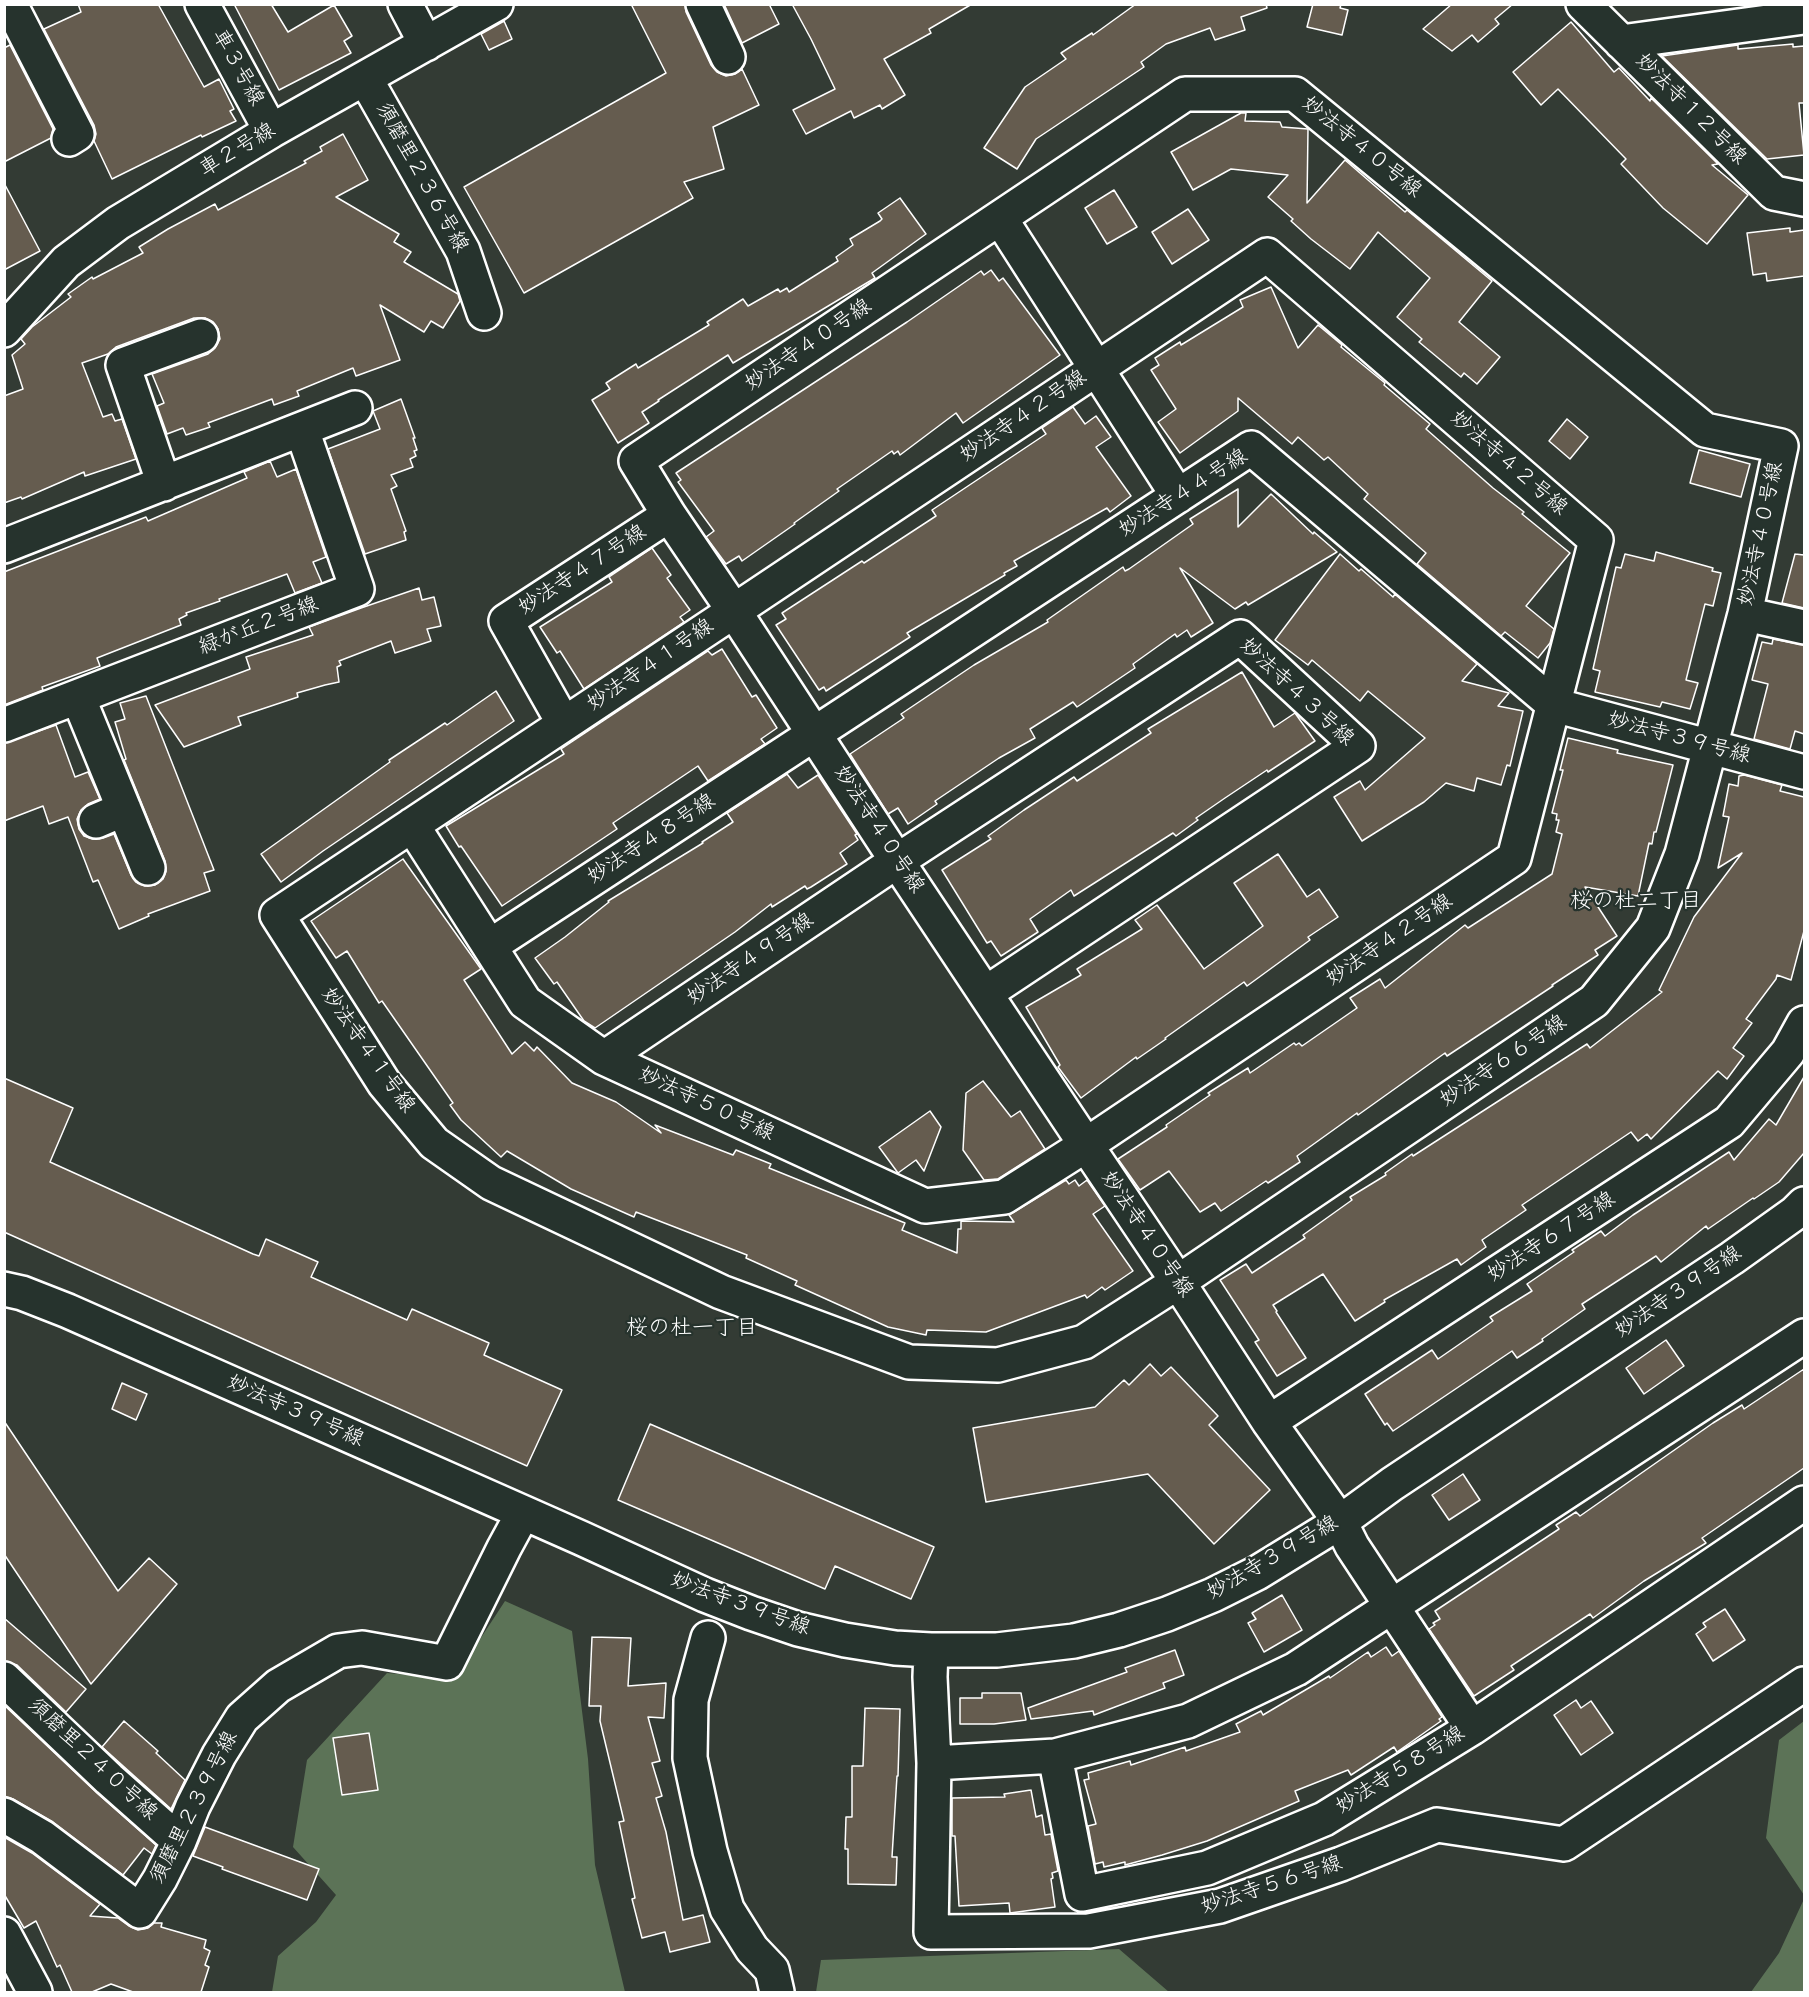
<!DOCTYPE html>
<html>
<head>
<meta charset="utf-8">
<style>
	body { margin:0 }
	#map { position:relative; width:1809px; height:1997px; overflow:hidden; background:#333b34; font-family:"Architects Daughter",sans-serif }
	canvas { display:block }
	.frame { position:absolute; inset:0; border:6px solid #fff; pointer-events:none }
</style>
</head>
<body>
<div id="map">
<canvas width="1809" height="1997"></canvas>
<div class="frame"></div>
</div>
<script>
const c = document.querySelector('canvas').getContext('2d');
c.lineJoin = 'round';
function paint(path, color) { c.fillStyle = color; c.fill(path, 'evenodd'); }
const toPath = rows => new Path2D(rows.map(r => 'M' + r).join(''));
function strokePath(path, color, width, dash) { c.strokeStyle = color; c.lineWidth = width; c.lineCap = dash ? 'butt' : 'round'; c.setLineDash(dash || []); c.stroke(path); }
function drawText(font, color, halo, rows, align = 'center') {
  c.font = font + ' "Architects Daughter","Klee One",sans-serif'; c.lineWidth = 4.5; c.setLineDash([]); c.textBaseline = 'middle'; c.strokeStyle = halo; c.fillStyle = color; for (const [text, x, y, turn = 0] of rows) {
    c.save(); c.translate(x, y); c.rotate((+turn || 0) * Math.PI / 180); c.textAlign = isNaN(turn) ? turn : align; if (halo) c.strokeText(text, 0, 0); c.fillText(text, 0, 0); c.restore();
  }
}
const green = toPath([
	[505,1601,572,1631,588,1759,595,1865,625,1992,272,1992,278,1956,316,1922,336,1895,293,1847,307,1760,387,1673,454,1679],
	[1804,1721,1804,1895,1766,1838,1779,1740],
	[1804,1899,1804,1992,1751,1992,1779,1953],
	[1119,1949,1169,1992,816,1992,821,1960]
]);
const building = toPath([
	[78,4,158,4,204,87,219,79,234,109,230,111,236,121,202,137,201,135,112,179,94,141,96,134,94,125,44,29,81,12,78,4],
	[234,4,271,4,288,32,334,5,352,36,344,41,351,53,279,90,234,4],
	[631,4,685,4,686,12,711,65,717,72,726,76,735,74,742,69,759,105,713,127,724,169,684,182,693,198,524,293,464,187,666,73,631,4],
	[724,4,769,4,779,24,742,43,724,4],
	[792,4,972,4,929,29,931,33,884,59,905,95,882,109,880,105,854,118,851,111,806,134,793,110,835,89,811,39,792,4],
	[1136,4,1266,4,1267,8,1241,17,1245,30,1215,40,1210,28,1166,44,1141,62,1144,67,1036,139,1017,169,984,148,1025,87,1066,59,1061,53,1092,33,1093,35,1136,4],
	[1313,4,1341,4,1340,8,1348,10,1342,35,1307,27,1313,4],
	[1452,4,1513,4,1495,19,1499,24,1478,42,1472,35,1452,51,1423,29,1452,4],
	[504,21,512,39,489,50,481,34,504,21],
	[1571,22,1614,72,1619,68,1650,101,1651,98,1718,164,1712,165,1748,195,1707,244,1663,208,1621,164,1626,159,1558,89,1541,105,1513,72,1571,22],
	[1793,44,1793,47,1804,46,1804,103,1799,103,1804,155,1767,159,1662,56,1738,45,1738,49,1793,44],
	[10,45,53,129,51,138,4,162,4,48,10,45],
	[1241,113,1246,113,1245,121,1280,122,1282,127,1308,129,1307,203,1345,160,1405,212,1407,210,1492,281,1459,322,1500,357,1477,384,1464,373,1461,377,1419,342,1422,339,1397,317,1430,278,1378,232,1350,269,1311,239,1291,221,1293,219,1268,197,1288,175,1231,169,1193,190,1171,152,1241,113],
	[343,134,368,180,336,197,399,234,394,242,411,252,404,262,458,294,460,301,443,328,431,321,424,332,380,305,400,360,356,376,353,368,297,391,299,396,274,405,272,399,208,423,210,427,186,435,183,428,167,434,157,406,164,403,152,374,208,354,215,348,220,339,218,329,213,322,205,318,194,318,116,347,108,354,82,363,103,417,112,414,115,421,122,419,136,459,85,476,84,472,22,499,21,497,4,503,4,396,23,389,12,355,25,344,21,339,32,327,71,297,68,294,92,277,93,279,143,253,139,247,168,229,215,204,218,210,306,163,304,161,322,151,320,147,343,134],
	[4,183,40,251,4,270,4,183],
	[1114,190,1137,227,1107,244,1085,208,1114,190],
	[900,198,926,234,872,273,875,278,733,363,728,355,658,400,659,401,642,412,649,423,618,443,592,400,610,389,606,383,636,364,638,368,709,325,707,322,743,299,748,306,778,289,780,292,787,288,789,292,838,261,836,257,853,245,850,239,880,221,882,219,878,213,900,198],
	[1188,209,1209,240,1172,264,1152,232,1188,209],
	[1790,228,1790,232,1804,230,1804,276,1767,281,1766,273,1753,275,1747,233,1790,228],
	[991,270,999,281,1003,278,1060,355,963,423,956,413,900,455,898,451,894,454,892,451,837,489,839,491,794,523,795,524,742,561,739,556,726,564,706,537,714,531,678,482,681,480,676,473,907,322,981,271,984,275,991,270],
	[1271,287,1298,348,1318,325,1342,345,1341,347,1385,383,1384,385,1430,424,1426,429,1493,488,1524,512,1522,514,1570,553,1526,606,1554,629,1550,643,1538,658,1505,632,1501,636,1417,564,1426,553,1364,499,1368,494,1328,457,1324,460,1298,437,1292,444,1238,398,1238,411,1180,453,1158,422,1176,409,1151,370,1159,365,1155,358,1180,342,1181,345,1243,307,1240,300,1271,287],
	[401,399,415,438,413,438,417,450,414,451,416,456,410,459,413,467,391,475,397,486,391,489,406,531,404,532,406,540,365,554,328,449,380,429,373,411,401,399],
	[1073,407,1085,424,1096,416,1111,437,1096,447,1131,496,1110,512,1107,508,1014,561,1017,566,1004,573,1005,575,907,633,910,637,826,691,824,687,819,690,776,625,786,619,782,613,862,561,864,563,936,516,932,510,1046,434,1042,428,1073,407],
	[1567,419,1588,437,1570,459,1549,441,1567,419],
	[1699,450,1750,464,1741,497,1690,483,1699,450],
	[270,461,277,477,296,469,326,557,313,562,322,583,295,593,287,574,219,599,220,601,186,613,187,615,179,619,181,625,97,658,100,666,42,687,43,690,4,705,4,572,146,517,148,521,247,478,244,472,270,461],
	[1238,489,1238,527,1271,494,1313,534,1314,532,1337,552,1248,605,1246,602,1235,609,1180,568,1213,623,1191,637,1187,630,1177,637,1175,634,1133,664,1135,668,1077,707,1073,702,1030,729,1035,738,999,758,935,801,937,804,908,824,898,808,888,814,850,754,904,718,901,714,974,665,1048,622,1047,620,1123,567,1125,571,1129,569,1193,524,1190,519,1238,489],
	[652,548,671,575,667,578,690,610,680,617,684,622,584,689,560,651,557,653,540,627,612,582,609,577,652,548],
	[1656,552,1713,568,1712,571,1721,573,1713,606,1705,604,1686,680,1698,683,1690,709,1662,702,1660,707,1595,692,1600,671,1593,669,1616,567,1621,568,1625,554,1654,561,1656,552],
	[1340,554,1359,571,1361,569,1393,597,1395,594,1477,664,1462,681,1509,693,1498,706,1523,711,1510,766,1507,765,1501,785,1477,778,1474,791,1446,783,1424,802,1362,841,1334,797,1360,781,1365,790,1425,738,1368,691,1360,701,1312,660,1308,665,1275,640,1340,554],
	[1795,554,1804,555,1804,608,1782,603,1795,554],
	[419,588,422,600,434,597,441,626,427,629,431,641,395,653,391,641,339,661,341,665,337,667,339,682,325,685,297,693,298,697,238,717,241,725,184,747,155,705,250,669,246,657,313,635,309,627,361,608,419,588],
	[1773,639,1804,645,1804,734,1795,731,1790,749,1754,739,1768,684,1752,680,1762,642,1772,644,1773,639],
	[722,649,752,697,756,695,777,728,761,739,765,744,708,781,698,766,613,823,617,829,502,906,461,846,459,847,446,826,564,754,561,749,708,651,712,655,722,649],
	[1242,672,1274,727,1295,713,1315,741,1268,772,1267,770,1225,798,1196,818,1198,820,1176,836,1173,833,1074,896,1071,890,1030,919,1038,932,1001,956,991,941,987,943,942,870,991,839,988,836,1024,810,1074,777,1077,781,1151,733,1148,729,1242,672],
	[496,691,514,721,323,851,281,882,261,854,390,762,389,760,445,723,447,725,496,691],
	[146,696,214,870,204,873,210,891,148,914,149,916,119,929,98,880,93,882,68,817,49,824,43,806,4,821,4,743,56,725,75,777,88,772,100,799,88,804,81,810,77,819,79,829,84,836,93,839,103,838,114,834,131,875,136,882,145,886,155,885,163,879,166,871,165,861,124,760,126,759,115,722,125,719,120,703,146,696],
	[1568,738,1618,750,1617,753,1673,765,1656,832,1654,832,1652,844,1649,843,1638,896,1585,887,1617,936,1595,950,1598,955,1552,985,1553,986,1447,1056,1445,1053,1358,1115,1357,1113,1297,1156,1300,1162,1268,1183,1266,1181,1221,1211,1215,1203,1200,1212,1169,1171,1140,1190,1118,1159,1167,1127,1166,1125,1210,1095,1208,1093,1248,1068,1250,1073,1294,1043,1296,1045,1299,1043,1302,1046,1357,1008,1350,998,1380,979,1385,988,1465,925,1468,928,1552,874,1562,834,1556,832,1559,820,1556,820,1557,814,1552,813,1563,770,1560,770,1568,738],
	[787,774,798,788,818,775,857,834,855,835,858,840,840,853,847,864,811,887,807,889,805,886,772,907,771,904,735,932,595,1028,584,1021,557,982,554,984,535,958,565,937,609,902,608,901,703,843,702,842,733,822,727,813,787,774],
	[1744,775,1782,785,1780,791,1804,797,1804,931,1791,980,1777,975,1776,979,1746,1019,1752,1023,1733,1048,1744,1056,1727,1079,1718,1071,1651,1139,1647,1134,1638,1141,1631,1132,1522,1205,1526,1210,1482,1240,1486,1247,1461,1265,1457,1259,1384,1300,1385,1302,1355,1321,1323,1274,1273,1305,1277,1311,1276,1312,1306,1358,1277,1376,1255,1342,1259,1340,1220,1280,1246,1264,1252,1273,1305,1238,1303,1235,1352,1200,1350,1197,1386,1175,1385,1173,1412,1154,1413,1156,1587,1044,1590,1048,1662,992,1659,990,1694,917,1742,853,1718,868,1729,817,1723,816,1729,784,1738,786,1739,776,1744,775],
	[1278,854,1307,897,1319,889,1338,917,1308,937,1310,940,1247,986,1244,982,1165,1038,1166,1039,1137,1059,1136,1057,1081,1098,1058,1067,1060,1065,1026,1007,1081,975,1077,969,1142,929,1135,920,1157,905,1204,969,1263,926,1234,883,1278,854],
	[403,859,481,969,464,980,512,1054,525,1042,534,1051,537,1047,572,1083,616,1102,661,1133,655,1125,733,1155,736,1150,771,1164,769,1168,905,1223,902,1230,957,1253,958,1229,961,1229,961,1221,1014,1222,1009,1215,1066,1180,1069,1184,1075,1180,1079,1186,1087,1180,1105,1206,1093,1214,1133,1271,1105,1290,1102,1287,1087,1298,1085,1295,986,1332,927,1330,926,1335,888,1327,795,1285,797,1281,746,1258,747,1255,636,1212,634,1217,571,1189,507,1151,501,1157,461,1120,450,1105,453,1103,382,1001,379,1003,347,951,336,958,311,921,403,859],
	[1804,1077,1804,1153,1779,1182,1754,1199,1753,1198,1708,1229,1706,1226,1661,1262,1656,1256,1582,1304,1585,1309,1542,1339,1543,1341,1517,1358,1512,1351,1393,1431,1387,1423,1385,1425,1365,1394,1432,1350,1438,1359,1493,1321,1490,1317,1532,1291,1527,1284,1574,1252,1572,1250,1601,1231,1605,1236,1633,1215,1729,1152,1734,1160,1769,1119,1776,1125,1804,1077],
	[4,1078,73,1108,50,1162,253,1254,259,1256,266,1239,318,1262,311,1277,407,1320,412,1309,464,1332,489,1343,484,1355,562,1390,527,1466,4,1232,4,1078],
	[983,1081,1011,1117,1020,1111,1045,1149,998,1179,984,1180,963,1150,966,1093,983,1081],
	[930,1111,941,1127,924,1171,916,1160,898,1173,879,1147,930,1111],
	[1666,1340,1684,1366,1644,1394,1626,1368,1666,1340],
	[1150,1364,1161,1376,1171,1367,1218,1416,1209,1425,1270,1490,1214,1544,1148,1474,986,1502,973,1428,1095,1407,1124,1380,1129,1385,1150,1364],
	[1804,1369,1804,1468,1702,1538,1706,1543,1644,1581,1593,1618,1590,1614,1511,1666,1514,1670,1474,1696,1429,1629,1435,1625,1433,1623,1440,1619,1435,1611,1559,1529,1556,1525,1576,1512,1580,1516,1713,1423,1742,1405,1744,1409,1804,1369],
	[122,1383,147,1394,136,1420,112,1409,122,1383],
	[4,1421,118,1591,149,1558,177,1584,91,1684,4,1554,4,1421],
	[650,1424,934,1547,911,1599,835,1566,825,1589,618,1500,650,1424],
	[1463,1474,1480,1500,1449,1520,1432,1495,1463,1474],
	[1282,1595,1302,1630,1264,1652,1248,1623,1256,1619,1252,1613,1282,1595],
	[1725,1609,1745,1640,1713,1661,1696,1634,1706,1627,1703,1623,1725,1609],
	[4,1618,86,1689,66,1712,17,1665,4,1661,4,1618],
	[592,1637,631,1638,628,1686,666,1683,664,1718,648,1717,660,1761,652,1763,662,1796,656,1798,666,1832,683,1920,703,1915,710,1942,670,1952,665,1932,642,1938,632,1899,635,1898,619,1822,624,1821,600,1721,601,1706,589,1706,592,1637],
	[1386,1647,1392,1656,1399,1651,1442,1717,1439,1719,1441,1721,1397,1752,1394,1747,1351,1775,1348,1770,1295,1791,1299,1801,1207,1841,1162,1855,1125,1865,1125,1862,1104,1867,1103,1862,1095,1864,1088,1826,1096,1824,1084,1780,1089,1779,1088,1773,1130,1761,1131,1765,1185,1747,1186,1751,1240,1732,1236,1724,1261,1711,1263,1715,1329,1676,1330,1678,1368,1652,1371,1657,1386,1647],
	[1175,1650,1184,1675,1163,1683,1165,1688,1094,1715,1093,1711,1031,1719,1028,1708,1127,1672,1125,1668,1175,1650],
	[982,1693,1021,1693,1026,1720,994,1724,960,1724,960,1698,982,1698,982,1693],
	[1576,1700,1581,1708,1591,1701,1613,1733,1581,1755,1554,1715,1576,1700],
	[4,1705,97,1793,156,1845,152,1854,144,1848,123,1875,53,1822,13,1799,4,1796,4,1705],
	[865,1708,900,1709,898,1776,897,1776,892,1857,897,1857,896,1885,848,1884,848,1849,845,1849,846,1817,852,1817,852,1766,863,1766,865,1708],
	[124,1721,158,1751,156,1753,185,1780,171,1809,102,1747,124,1721],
	[369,1733,378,1790,342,1795,333,1738,369,1733],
	[1031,1790,1036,1817,1042,1815,1045,1835,1051,1834,1058,1871,1052,1873,1053,1878,1051,1879,1055,1907,1010,1913,1009,1903,959,1906,955,1836,952,1836,952,1798,1005,1797,1004,1794,1031,1790],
	[205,1827,319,1869,307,1900,222,1869,223,1867,193,1856,205,1827],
	[4,1837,32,1853,100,1904,90,1916,118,1918,129,1926,138,1930,148,1928,154,1923,162,1923,161,1927,206,1940,204,1948,210,1951,205,1965,209,1967,201,1992,133,1992,111,1984,92,1992,72,1992,60,1965,57,1967,36,1921,24,1928,4,1894,4,1837]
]);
const minor = toPath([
	[10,4,77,134,69,139],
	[202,4,271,131],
	[405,4,426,44],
	[703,4,728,57],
	[1583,4,1774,193,1804,199],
	[1621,42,1804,17],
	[365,78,463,251,484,313],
	[1000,218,1178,496],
	[4,330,66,262,118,223,271,131,496,4],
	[164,484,123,365,201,336],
	[4,546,355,408],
	[1745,614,1804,627],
	[78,697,148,868],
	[564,724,506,621,669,515],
	[4,725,357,589,302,430],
	[96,821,124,809],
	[412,825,525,1002,604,1058,925,1206,1004,1197,1086,1145,1514,858,1596,540,1267,255,734,611,277,915,384,1083,434,1143,491,1183,721,1292,909,1362,998,1365,1084,1342,1178,1282,1594,1001,1653,928,1682,854,1745,614,1781,446,1705,430,1295,94,1185,94,636,461,669,515,734,611,897,861,1086,1145,1178,1282,1269,1422,1340,1522,1352,1546,1472,1728],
	[490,946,1251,448,1554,705,1804,772],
	[604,1058,897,861,1240,637,1358,746,986,993],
	[4,1289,22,1293,68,1311,581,1538,705,1595,751,1613,798,1629,845,1640,895,1648,931,1650,997,1650,1074,1641,1119,1630,1167,1614,1213,1595,1257,1573,1340,1522,1392,1484,1732,1258,1795,1213,1804,1204],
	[1269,1422,1729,1122,1788,1052,1804,1023],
	[708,1638,691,1700,690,1758,710,1851,727,1909,752,1949,772,1970,777,1992],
	[931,1650,930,1677,934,1763,931,1932,1089,1931,1220,1906,1341,1864,1437,1825,1564,1844,1804,1684],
	[4,1679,109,1779,179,1841],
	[1055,1756,1082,1894,1207,1868,1324,1819,1472,1728,1804,1503],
	[934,1763,1055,1756,1188,1721,1296,1669,1804,1336],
	[4,1815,42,1837,140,1911,160,1879,179,1841,193,1806,219,1755,242,1718,278,1686,338,1651,362,1648,447,1663,504,1548,523,1513]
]);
const major = toPath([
	[4,1934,35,1992]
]);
const streetNames = [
	["車３号線",237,68,61],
	["妙法寺１２号線",1690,110,45],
	["妙法寺４０号線",1361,148,39],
	["車２号線",238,151,-31],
	["須磨里２３６号線",421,178,61],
	["妙法寺４０号線",809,346,-34],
	["妙法寺４２号線",1024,417,-34],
	["妙法寺４２号線",1508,464,41],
	["妙法寺４４号線",1184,494,-32],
	["妙法寺４０号線",1762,534,-78],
	["妙法寺４７号線",583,571,-33],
	["緑が丘２号線",259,627,-21],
	["妙法寺４１号線",651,666,-34],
	["妙法寺４３号線",1296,693,43],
	["妙法寺３９号線",1679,739,15],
	["妙法寺４０号線",878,830,57],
	["妙法寺４８号線",652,840,-33],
	["妙法寺４２号線",1390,941,-34],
	["妙法寺４９号線",751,960,-34],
	["妙法寺４１号線",367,1051,55],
	["妙法寺６６号線",1504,1062,-34],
	["妙法寺５０号線",706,1105,25],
	["妙法寺４０号線",1146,1235,56],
	["妙法寺６７号線",1552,1238,-33],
	["妙法寺３９号線",1679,1293,-34],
	["妙法寺３９号線",295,1412,24],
	["妙法寺３９号線",1273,1559,-30],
	["妙法寺３９号線",740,1605,20],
	["須磨里２４０号線",92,1760,43],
	["妙法寺５８号線",1401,1771,-32],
	["須磨里２３９号線",195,1808,-63],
	["妙法寺５６号線",1272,1886,-18]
];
const neighbourhoodNames = [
	["桜の杜二丁目",1636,902],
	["桜の杜一丁目",692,1329]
];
paint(green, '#5c7357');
paint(building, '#655c4f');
strokePath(building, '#fff', 1.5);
strokePath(minor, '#fff', 38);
strokePath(major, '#fff', 38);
strokePath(minor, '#26332d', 33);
strokePath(major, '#26332d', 33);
drawText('21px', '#fff', '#26332d', streetNames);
drawText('22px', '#fff', '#26332d', neighbourhoodNames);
</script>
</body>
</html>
